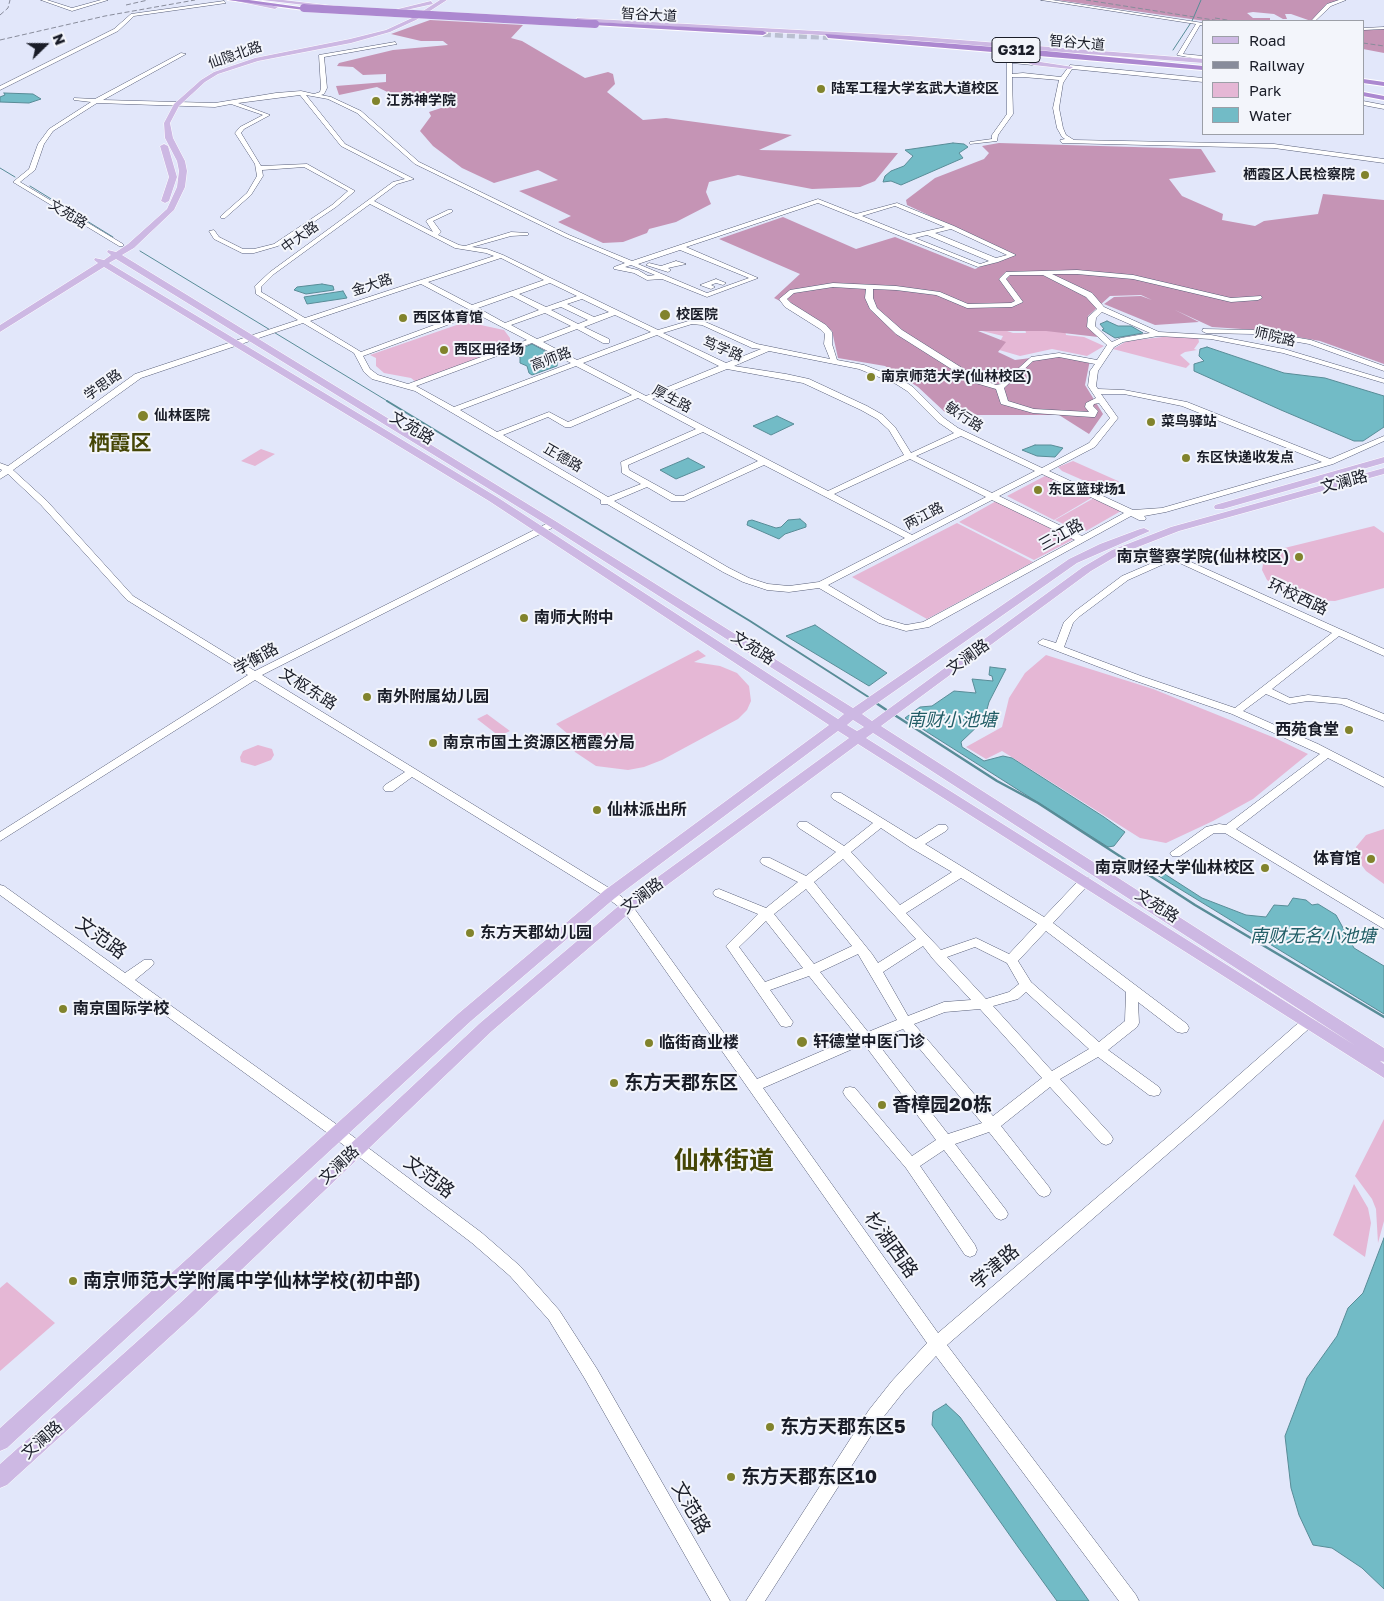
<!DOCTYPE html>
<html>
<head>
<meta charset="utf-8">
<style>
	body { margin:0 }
	#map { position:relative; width:1384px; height:1601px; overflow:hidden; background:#e2e7fa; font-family:"Golos Text",sans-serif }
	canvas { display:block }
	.legend { position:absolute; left:1202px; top:20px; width:162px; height:115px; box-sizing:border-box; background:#f3f5fb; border:1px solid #9c9fa7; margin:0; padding:6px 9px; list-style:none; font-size:15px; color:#1a1d28 }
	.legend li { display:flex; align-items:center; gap:10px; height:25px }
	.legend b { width:25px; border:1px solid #9c9fa7 }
	.north { position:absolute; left:20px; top:20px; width:50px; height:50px; -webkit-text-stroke:4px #f3f5fb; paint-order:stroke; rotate:68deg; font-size:14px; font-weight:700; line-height:20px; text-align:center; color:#1a1d28 }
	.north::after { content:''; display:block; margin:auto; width:18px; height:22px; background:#1a1d28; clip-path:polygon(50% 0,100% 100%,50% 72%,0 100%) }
</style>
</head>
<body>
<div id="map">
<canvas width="1384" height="1601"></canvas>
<ul class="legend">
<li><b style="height:6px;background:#cdb8e3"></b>Road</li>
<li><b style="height:6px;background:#888c9b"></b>Railway</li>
<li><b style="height:14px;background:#e5b7d5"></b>Park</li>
<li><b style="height:14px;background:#72bbc6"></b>Water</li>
</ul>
<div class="north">N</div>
</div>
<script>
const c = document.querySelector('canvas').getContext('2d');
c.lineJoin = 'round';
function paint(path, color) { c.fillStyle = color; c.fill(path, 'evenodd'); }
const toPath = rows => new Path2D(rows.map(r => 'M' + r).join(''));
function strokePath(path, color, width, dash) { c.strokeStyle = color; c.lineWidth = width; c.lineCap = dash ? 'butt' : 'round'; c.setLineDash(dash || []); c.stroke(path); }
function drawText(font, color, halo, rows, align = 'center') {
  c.font = font + ' "Golos Text","Noto Sans SC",sans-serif'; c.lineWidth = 4; c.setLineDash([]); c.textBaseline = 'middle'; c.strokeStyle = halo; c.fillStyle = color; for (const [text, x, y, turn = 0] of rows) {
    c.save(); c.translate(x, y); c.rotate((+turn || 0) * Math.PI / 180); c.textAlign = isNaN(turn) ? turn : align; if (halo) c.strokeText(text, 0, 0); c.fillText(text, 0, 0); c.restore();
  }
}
const green = toPath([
	[471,320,476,324,504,330,510,338,510,343,517,345,416,382,411,378,384,373,376,366,376,358,370,355],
	[1008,328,1007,331,1013,333,1026,333,1025,329,1065,330,1066,335,1084,337,1104,346,1087,356,1052,349,1020,356,996,349,1003,336,978,330],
	[1181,335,1198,337,1199,342,1194,349,1197,350,1185,352,1180,355,1190,364,1186,368,1113,349,1127,341],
	[261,449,275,454,255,466,241,461],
	[1073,461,1118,481,1119,482,1107,490,1103,489,1062,471,1058,467],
	[1045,476,1050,477,1093,497,1054,520,1007,496],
	[1094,498,1121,511,1086,531,1076,530,1055,520],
	[998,500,1074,539,1034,560,959,522],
	[957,523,1033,562,927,619,852,577],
	[1374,526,1384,533,1384,588,1335,601,1307,600,1279,589,1267,580,1262,570,1263,564,1252,556],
	[698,650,706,656,694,662,720,666,737,673,749,686,751,701,747,710,738,719,662,760,644,767,628,770,596,766,575,752,570,743,568,734,556,724],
	[1046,655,1153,689,1275,738,1308,754,1253,799,1213,821,1166,843,1140,838,1002,751,986,759,966,747,1002,727,1009,698,1025,673],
	[487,714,510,731,499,736,477,719],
	[258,745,272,749,274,755,271,760,255,766,241,762,240,757,243,751],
	[1384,829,1384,884,1366,871,1360,863,1356,847,1366,835],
	[1384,1119,1384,1221,1378,1243,1376,1209,1372,1199,1355,1176],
	[1354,1184,1368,1208,1371,1223,1365,1257,1333,1235],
	[7,1282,55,1323,0,1371,0,1288]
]);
const forest = toPath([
	[1057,0,1339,0,1341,1,1327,4,1311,21,1291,14,1285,14,1287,19,1283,19,1274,14,1253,12,1247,13,1253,18,1270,18,1270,21,1205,21],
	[430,20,523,25,511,38,522,41,585,78,608,72,613,74,615,84,607,92,643,120,666,118,792,135,759,150,898,153,875,181,860,187,812,189,738,175,709,182,706,192,711,204,676,222,649,229,647,233,623,242,603,243,558,222,571,216,519,191,558,180,538,170,494,183,462,168,433,146,420,131,431,116,429,112,444,107,432,101,414,102,404,100,377,87,339,95,336,86,386,82,386,74,363,75,353,67,337,66,339,63,393,50,448,45,443,41,421,41,391,34],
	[1384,29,1384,53,1363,49,1363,30],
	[999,143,1201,149,1216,172,1169,179,1182,196,1223,214,1222,220,1255,226,1264,221,1318,214,1323,194,1384,200,1384,364,1320,341,1257,330,1212,327,1175,310,1199,322,1155,325,1104,304,1114,297,1141,296,1152,300,1141,295,1110,296,1088,316,1087,325,1098,337,1046,331,978,331,1006,342,998,352,1015,360,1054,355,1090,360,1085,385,1103,414,1089,434,1059,415,948,415,918,387,885,366,838,358,832,331,818,320,774,298,800,274,719,239,783,217,856,249,895,237,975,269,1011,254,907,205,906,200,935,178,984,159,989,153,982,146]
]);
const water = toPath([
	[4,93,33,94,41,99,29,103,0,102,0,97,5,95,4,93],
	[953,143,964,144,968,147,959,153,963,158,901,185,891,181,883,182,885,176,891,171,904,166,913,156,905,150,953,143],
	[322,284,333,286,334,290,306,294,294,290,297,287,322,284],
	[343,291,347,298,307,304,304,297,343,291],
	[1107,321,1118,326,1131,326,1143,333,1115,338,1102,330,1104,329,1100,324,1107,321],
	[532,344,558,358,557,366,532,375,529,373,527,366,520,363,520,357,511,353,532,344],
	[1207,347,1284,373,1325,378,1384,396,1384,427,1363,441,1354,441,1281,410,1194,371,1194,364,1204,361,1199,356,1200,349,1207,347],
	[777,416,794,424,771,435,753,426,777,416],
	[1035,445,1051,445,1063,448,1055,457,1037,456,1022,450,1035,445],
	[688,458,705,467,676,479,660,470,688,458],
	[800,519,806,524,806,527,785,534,779,539,747,525,748,521,752,520,776,528,781,527,788,520,800,519],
	[815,625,887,673,869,686,786,636,815,625],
	[990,667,1006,669,989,702,984,720,961,742,962,747,984,761,1003,756,1012,758,1104,817,1125,832,1114,846,1108,847,905,718,920,707,932,706,954,691,976,693,972,679,993,681,992,676,989,675,990,667],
	[1146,862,1202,898,1246,915,1266,917,1274,905,1288,906,1293,898,1306,900,1312,905,1318,904,1336,915,1354,948,1384,966,1384,1014,1139,864,1146,862],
	[1384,1238,1384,1589,1362,1568,1332,1548,1313,1545,1299,1515,1291,1488,1285,1436,1307,1378,1337,1336,1348,1308,1363,1293,1384,1238],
	[946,1404,960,1417,1089,1601,1057,1601,1018,1547,932,1425,933,1412,946,1404]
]);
const streamFar2 = toPath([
	[1173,50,1192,21,1201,0],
	[0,168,15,177],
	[30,186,113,237],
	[140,251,389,402]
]);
const streamFar1 = toPath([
	[387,401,750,621,870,698]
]);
const stream = toPath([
	[876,703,888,711],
	[893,714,997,781,1038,803,1195,905,1384,1017]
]);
const highwayTunnel = toPath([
	[763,33,828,36]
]);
const minor = toPath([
	[41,0,47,0,72,8,101,0,108,0,72,11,41,0],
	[1041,0,1052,0,1203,23,1203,25,1200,25,1183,54,1203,56,1203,60,1177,55,1196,24,1041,0],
	[1339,0,1346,0,1331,6,1315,21,1311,21,1327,4,1339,0],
	[224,1,226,3,134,16,118,31,0,90,0,86,114,29,131,14,224,1],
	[1384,27,1384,29,1363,30,1363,28,1384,27],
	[395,42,397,44,324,57,327,88,324,94,321,95,331,97,361,111,419,162,569,235,632,261,818,199,856,214,897,203,954,226,1016,255,998,262,978,267,818,203,686,247,758,278,707,297,662,279,647,280,634,273,614,269,614,267,625,263,565,237,415,164,357,113,328,99,306,95,345,144,414,179,397,184,374,201,433,232,426,221,427,220,448,210,452,210,452,212,433,221,441,232,438,235,459,245,465,246,511,232,528,233,528,235,511,236,472,247,487,249,503,255,658,330,692,320,703,321,757,344,830,359,824,344,825,334,820,329,785,307,779,299,790,290,833,283,896,286,940,292,968,304,1011,303,1015,301,999,279,1006,272,1077,270,1133,275,1231,298,1261,296,1262,298,1258,300,1231,302,1133,279,1077,274,1052,274,1092,293,1104,307,1159,332,1211,335,1284,349,1384,379,1384,383,1283,353,1211,339,1158,336,1123,342,1114,347,1098,371,1096,386,1098,389,1124,390,1187,402,1330,459,1384,436,1384,441,1333,464,1166,512,1144,516,1146,518,1145,520,1139,520,1131,516,929,627,906,631,879,623,819,588,789,592,767,590,743,582,723,572,607,504,601,504,601,500,415,391,372,379,364,372,354,353,303,323,141,378,13,470,47,501,133,596,255,671,550,522,556,522,556,526,262,675,614,891,631,904,757,1079,857,1036,809,976,770,990,793,1022,791,1026,786,1027,781,1026,726,946,758,914,715,896,713,893,715,890,719,889,766,908,798,882,762,864,760,861,762,858,770,858,806,876,836,852,799,828,797,825,799,822,807,822,844,846,873,823,833,799,831,796,833,793,841,793,916,839,938,825,946,825,948,828,946,831,925,844,1044,917,1081,878,1089,878,1091,881,1089,884,1053,923,1187,1024,1189,1028,1187,1032,1182,1033,1177,1032,1138,1002,1139,1023,1137,1027,1108,1050,1159,1087,1161,1091,1159,1095,1154,1096,1149,1095,1098,1057,1060,1079,1111,1135,1113,1139,1111,1143,1106,1145,1101,1143,1050,1087,1001,1126,1049,1187,1051,1191,1049,1195,1044,1197,1039,1195,989,1132,955,1144,1006,1210,1008,1214,1006,1218,1001,1220,996,1218,944,1150,920,1166,975,1245,977,1250,975,1255,970,1257,965,1255,906,1168,845,1096,843,1092,845,1088,850,1087,855,1088,912,1156,936,1140,864,1044,763,1088,938,1333,1191,1117,1312,1011,1317,1009,1322,1011,1324,1014,1322,1017,1201,1125,947,1345,1136,1595,1139,1601,1119,1601,936,1356,904,1391,881,1420,765,1601,746,1601,869,1410,892,1381,927,1343,623,910,606,897,412,777,393,791,385,791,383,788,385,785,405,772,255,680,0,841,0,832,248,675,127,600,41,505,8,474,0,479,0,472,2,470,0,469,0,463,8,466,135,374,298,320,256,294,255,286,270,272,393,182,405,179,341,146,300,95,238,103,270,115,244,129,241,133,261,166,307,164,355,191,336,207,278,246,254,253,242,253,214,239,209,231,214,230,219,237,243,249,254,249,274,244,332,205,348,191,304,167,262,170,263,176,251,195,225,218,221,218,221,216,247,193,257,176,255,164,235,133,240,127,263,115,231,104,215,107,97,103,53,131,44,144,35,170,20,182,123,244,123,246,119,246,13,182,29,169,38,144,49,129,91,102,74,100,74,98,95,99,181,53,186,54,103,100,215,103,276,93,301,91,314,94,320,92,321,88,319,55,395,42],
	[370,204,455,248,486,253,494,256,305,318,261,292,261,287,274,274,370,204],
	[895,206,945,227,909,235,862,216,895,206],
	[951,229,1007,255,996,258,935,233,951,229],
	[927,235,989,261,980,264,915,238,927,235],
	[680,250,749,278,707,293,638,264,680,250],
	[501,258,544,280,472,305,428,282,501,258],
	[631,265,655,275,648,276,638,270,625,267,631,265],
	[1010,275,1043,275,1086,297,1097,309,1088,317,1087,327,1107,345,1097,360,1059,353,1031,357,1001,384,996,385,978,378,902,330,877,308,873,298,873,289,896,290,936,295,967,308,1012,307,1023,302,1006,279,1010,275],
	[550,283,577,296,546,307,519,294,550,283],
	[421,284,472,311,361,352,310,321,421,284],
	[833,287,866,289,865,298,870,309,896,334,972,382,996,389,1001,404,1033,413,1092,417,1095,417,1098,411,1093,406,1094,404,1099,403,1110,418,1089,443,1042,468,958,428,944,418,913,387,902,380,864,365,837,360,832,344,832,332,826,325,791,303,787,299,794,293,833,287],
	[512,296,539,310,505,323,478,308,512,296],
	[582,299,609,312,594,317,567,304,582,299],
	[561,307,588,320,578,324,551,310,561,307],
	[1102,312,1150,333,1121,338,1112,342,1095,326,1096,318,1102,312],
	[545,313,571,326,537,339,511,325,545,313],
	[477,314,527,340,408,384,378,375,370,369,363,356,477,314],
	[615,315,651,332,577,360,543,342,577,329,603,343,609,343,609,339,584,327,615,315],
	[692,324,702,325,752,348,761,349,726,363,663,333,692,324],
	[657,335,719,366,646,396,583,363,657,335],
	[532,343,571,363,454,407,416,386,532,343],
	[769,351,859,369,896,384,907,391,938,422,954,433,911,453,895,427,883,415,867,406,809,379,786,374,734,366,769,351],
	[1059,357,1095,364,1090,371,1088,386,1096,398,1086,403,1085,407,1089,412,1034,409,1008,401,1004,388,1033,361,1059,357],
	[576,366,632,395,568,422,549,412,497,432,460,410,576,366],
	[727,369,803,383,861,410,877,419,889,430,904,455,828,491,652,399,727,369],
	[1101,394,1124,394,1182,406,1322,462,1162,508,1133,510,1049,471,1095,447,1118,418,1101,394],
	[638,398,696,429,621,462,622,473,641,484,608,497,503,435,548,417,565,427,571,427,638,398],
	[703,432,758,461,683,496,676,496,629,470,628,465,703,432],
	[961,436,1035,471,992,493,916,456,961,436],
	[910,459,986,497,912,535,834,494,910,459],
	[764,465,905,538,819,582,789,586,768,584,749,578,729,568,614,501,647,487,671,501,685,501,764,465],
	[1042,474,1124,513,1082,536,999,496,1042,474],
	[992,500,1075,540,923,622,906,625,885,619,828,585,992,500],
	[881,828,911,848,952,872,900,905,851,852,881,828],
	[843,859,916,939,878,963,872,954,814,882,843,859],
	[961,878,1037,924,1009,954,976,938,941,950,906,913,961,878],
	[806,889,852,946,814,964,774,914,806,889],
	[766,921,803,968,765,982,739,947,766,921],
	[1046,931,1126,992,1125,1021,1099,1042,1031,982,1018,961,1046,931],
	[923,946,933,959,971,1000,944,1002,908,1016,883,972,923,946],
	[975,947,1007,963,1019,984,1009,992,986,999,947,957,975,947],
	[858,954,897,1020,868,1032,820,972,858,954],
	[1026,992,1089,1049,1052,1071,993,1006,1018,999,1026,992],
	[980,1009,1042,1078,993,1116,914,1024,945,1012,980,1009],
	[903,1029,982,1123,948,1134,875,1040,903,1029],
	[1007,60,1036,63,1033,65,1012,63,1012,74,1023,73,1061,77,1070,65,1203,78,1203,82,1072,69,1063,83,1059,108,1063,128,1066,135,1074,140,1274,144,1384,159,1384,163,1274,148,1062,143,1060,140,1065,139,1062,137,1057,128,1053,108,1059,80,1023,77,1012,77,1013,114,998,135,997,141,970,144,970,142,992,139,992,135,1007,114,1007,60],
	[1363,101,1384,105,1384,109,1363,105,1363,101],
	[676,261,686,264,668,268,671,270,668,272,646,265,649,263,661,266,676,261],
	[716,279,726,283,723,285,716,283,711,285,715,287,711,289,700,285,716,279],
	[1203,329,1253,330,1311,340,1384,366,1384,371,1309,344,1253,334,1206,333,1202,331,1203,329],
	[1173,554,1384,649,1384,656,1339,636,1272,689,1290,698,1308,695,1347,699,1384,714,1384,721,1341,704,1308,701,1289,704,1266,694,1243,711,1318,744,1384,778,1384,787,1328,758,1236,829,1384,919,1384,929,1225,833,1214,833,1180,856,1172,856,1170,853,1206,827,1219,824,1226,825,1320,754,1232,714,1133,680,1039,644,1038,642,1043,639,1056,643,1064,622,1074,612,1122,576,1173,554],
	[1173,560,1332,633,1235,708,1141,676,1064,647,1073,623,1080,616,1128,580,1173,560],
	[0,885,4,886,125,973,144,960,152,960,154,963,152,966,135,980,343,1129,482,1233,520,1266,559,1310,597,1369,730,1601,711,1601,585,1379,549,1320,510,1276,472,1243,333,1137,0,895,0,885]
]);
const major = toPath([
	[231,0,244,0,278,7,275,9,231,0],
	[262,0,283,0,342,7,339,9,262,0],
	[440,0,447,0,416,20,390,32,351,43,258,61,218,74,205,82,179,106,170,123,173,138,185,161,187,171,185,187,174,210,134,248,122,255,557,522,853,708,1069,559,1100,544,1140,529,1144,528,1150,531,1077,563,862,714,872,721,1083,567,1112,550,1171,527,1384,468,1384,474,1179,531,1120,554,1091,571,881,726,1384,1048,1384,1062,1380,1061,1384,1064,1384,1078,858,744,632,911,492,1031,193,1316,7,1485,0,1488,0,1464,179,1304,480,1023,622,903,849,738,838,731,615,898,471,1021,7,1448,0,1451,0,1428,459,1013,605,890,829,725,489,501,104,267,0,332,0,325,98,263,94,260,95,258,104,260,111,255,107,252,108,250,116,252,128,244,167,209,177,187,179,171,177,161,165,138,164,123,174,104,201,80,214,72,255,58,350,39,386,30,412,18,440,0],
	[116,259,549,526,844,714,838,719,497,497,109,263,116,259],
	[853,720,864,727,857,731,847,725,853,720],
	[873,733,1356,1046,866,738,873,733],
	[431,1,433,4,397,12,394,10,431,1],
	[577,18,909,36,1203,59,1203,63,909,40,575,21,577,18],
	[998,50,1017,54,1034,61,1073,67,1070,69,1033,65,1013,57,996,53,998,50],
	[164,144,168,146,177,177,169,201,165,203,161,201,169,177,160,146,164,144],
	[1384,457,1384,463,1223,509,1215,509,1214,507,1215,505,1384,457]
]);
const highway = toPath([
	[228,0,249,0,307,8,304,10,228,0],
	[595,22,763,31,767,33,763,35,593,25,595,22],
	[825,34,1046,51,1203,66,1203,70,828,38,825,34],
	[1363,79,1384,82,1384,86,1363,83,1363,79],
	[1363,92,1384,96,1384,100,1363,96,1363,92]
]);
const rail = toPath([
	[1086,0,1220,21],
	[126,5,148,0],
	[0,15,8,8,10,0],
	[1215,18,1233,21],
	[0,40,105,16,195,0],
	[1363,43,1384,46]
]);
const highwayBridge = toPath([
	[304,8,595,24]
]);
const markers = [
	[821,89,5,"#81832c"],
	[376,101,5,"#81832c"],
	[1365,175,5,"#81832c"],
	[665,315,6,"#81832c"],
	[403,318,5,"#81832c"],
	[444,350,5,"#81832c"],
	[871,377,5,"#81832c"],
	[143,416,6,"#81832c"],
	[1151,422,5,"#81832c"],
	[1186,458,5,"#81832c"],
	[1038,490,5,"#81832c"],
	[1299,557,5,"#81832c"],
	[524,618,5,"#81832c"],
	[367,697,5,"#81832c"],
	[1349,730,5,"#81832c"],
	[433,743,5,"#81832c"],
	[597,810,5,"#81832c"],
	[1371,859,5,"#81832c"],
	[1265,868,5,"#81832c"],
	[470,933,5,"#81832c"],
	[63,1009,5,"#81832c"],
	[802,1042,6,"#81832c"],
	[649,1043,5,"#81832c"],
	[614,1083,5,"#81832c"],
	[882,1105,5,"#81832c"],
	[73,1281,5,"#81832c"],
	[770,1427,5,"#81832c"],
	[731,1477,5,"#81832c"]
];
const farStreetnames = [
	["智谷大道",649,15,3],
	["智谷大道",1077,43,5],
	["仙隐北路",235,55,-19],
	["文苑路",68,214,31],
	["中大路",300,237,-36],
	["金大路",372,285,-18],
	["师院路",1275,337,13],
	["笃学路",723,349,22],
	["高师路",551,359,-21],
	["学思路",103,385,-35],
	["厚生路",672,399,28],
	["敏行路",964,417,33],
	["正德路",563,458,30],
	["两江路",924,516,-28]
];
const farPoinames = [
	["陆军工程大学玄武大道校区",831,89],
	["江苏神学院",386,101],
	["栖霞区人民检察院",1355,175,"right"],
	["校医院",676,315],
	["西区体育馆",413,318],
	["西区田径场",454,350],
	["南京师范大学(仙林校区)",881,377],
	["仙林医院",154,416],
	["菜鸟驿站",1161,422],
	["东区快递收发点",1196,458],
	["东区篮球场1",1048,490]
];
const shields = [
	[1016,50,48]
];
const shieldNames = [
	["G312",1016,50]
];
const streetNames = [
	["文苑路",412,428,31],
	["文澜路",1344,482,-15],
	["三江路",1061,535,-29],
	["环校西路",1298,597,25],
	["文苑路",753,648,33],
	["文澜路",968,657,-36],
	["学衡路",256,659,-29],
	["文枢东路",308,689,32],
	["文澜路",642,896,-37],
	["文苑路",1157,906,33],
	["文澜路",339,1165,-43],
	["文澜路",42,1440,-42]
];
const poiNames = [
	["南京警察学院(仙林校区)",1289,557,"right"],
	["南师大附中",534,618],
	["南外附属幼儿园",377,697],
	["西苑食堂",1339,730,"right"],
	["南京市国土资源区栖霞分局",443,743],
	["仙林派出所",607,810],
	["体育馆",1361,859,"right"],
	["南京财经大学仙林校区",1255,868,"right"],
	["东方天郡幼儿园",480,933],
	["南京国际学校",73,1009],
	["轩德堂中医门诊",813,1042],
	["临街商业楼",659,1043]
];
const waterNames = [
	["南财小池塘",952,720],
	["南财无名小池塘",1313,936]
];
const nearStreetnames = [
	["文范路",101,938,36],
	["文范路",429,1177,37],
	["杉湖西路",891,1245,54],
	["学津路",995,1267,-41],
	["文范路",691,1508,60]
];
const nearPoinames = [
	["东方天郡东区",624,1083],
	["香樟园20栋",892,1105],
	["南京师范大学附属中学仙林学校(初中部)",83,1281],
	["东方天郡东区5",780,1427],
	["东方天郡东区10",741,1477]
];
const farTownnames = [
	["栖霞区",120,443]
];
const nearDistrictnames = [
	["仙林街道",724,1161]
];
paint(green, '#e5b7d5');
paint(forest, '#c594b5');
paint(water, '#72bbc6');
strokePath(water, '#588c97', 1);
strokePath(streamFar2, '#588c97', 1);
strokePath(streamFar1, '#588c97', 2);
strokePath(stream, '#588c97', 2.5);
strokePath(highwayTunnel, '#babfd0', 8, [8, 4]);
strokePath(minor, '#575e78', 1);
strokePath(major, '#fff', 1);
strokePath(highway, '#fff', 2);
paint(minor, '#fff');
paint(major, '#cdb8e3');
paint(highway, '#ac88d0');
strokePath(rail, '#888c9b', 1, [5, 2.5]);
strokePath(highwayBridge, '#fff', 8, []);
strokePath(highwayBridge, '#ac88d0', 8);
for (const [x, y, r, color] of markers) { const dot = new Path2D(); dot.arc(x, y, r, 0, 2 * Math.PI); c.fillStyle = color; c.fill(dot); strokePath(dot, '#f3f5fb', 2); }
drawText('14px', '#1a1d28', '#f3f5fb', farStreetnames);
drawText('bold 14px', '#1a1d28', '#f3f5fb', farPoinames, 'left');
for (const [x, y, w] of shields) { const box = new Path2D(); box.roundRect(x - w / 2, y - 12.5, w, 25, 4); c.fillStyle = '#f3f5fb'; c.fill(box); strokePath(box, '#1a1d28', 1); }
drawText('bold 15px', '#1a1d28', null, shieldNames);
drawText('16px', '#1a1d28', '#f3f5fb', streetNames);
drawText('bold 16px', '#1a1d28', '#f3f5fb', poiNames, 'left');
drawText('italic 18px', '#215d66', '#f3f5fb', waterNames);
drawText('19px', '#1a1d28', '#f3f5fb', nearStreetnames);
drawText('bold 19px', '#1a1d28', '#f3f5fb', nearPoinames, 'left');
drawText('bold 21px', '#454606', '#f3f5fb', farTownnames);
drawText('bold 25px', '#454606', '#f3f5fb', nearDistrictnames);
</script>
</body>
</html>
